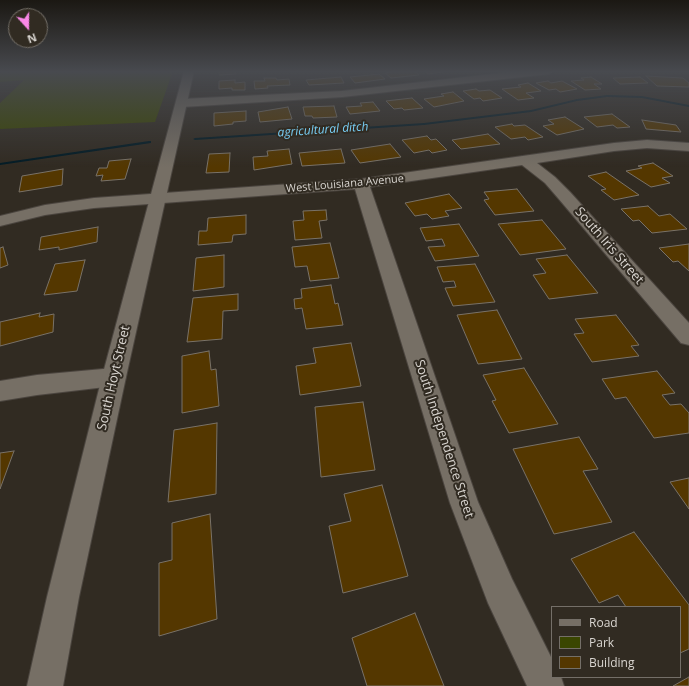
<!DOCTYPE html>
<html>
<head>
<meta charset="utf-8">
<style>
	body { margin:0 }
	#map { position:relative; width:689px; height:686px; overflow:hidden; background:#312b22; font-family:"Open Sans",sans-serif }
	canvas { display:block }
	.legend { position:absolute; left:551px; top:606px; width:130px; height:72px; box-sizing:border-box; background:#312b22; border:1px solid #746f68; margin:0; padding:5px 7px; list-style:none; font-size:12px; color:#d9d5d0 }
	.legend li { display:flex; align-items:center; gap:8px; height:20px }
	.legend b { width:20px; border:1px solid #746f68 }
	.north { position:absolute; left:8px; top:8px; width:40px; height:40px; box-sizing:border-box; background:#312b22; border:1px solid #746f68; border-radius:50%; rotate:159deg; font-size:11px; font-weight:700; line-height:16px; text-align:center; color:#d9d5d0 }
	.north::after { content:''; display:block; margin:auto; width:14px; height:18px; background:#fa87e7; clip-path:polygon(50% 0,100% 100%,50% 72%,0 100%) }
</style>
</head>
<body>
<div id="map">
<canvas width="689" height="686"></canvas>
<ul class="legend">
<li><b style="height:5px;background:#766f65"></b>Road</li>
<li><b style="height:11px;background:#3a4601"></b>Park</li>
<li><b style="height:11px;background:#543700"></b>Building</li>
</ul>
<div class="north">N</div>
</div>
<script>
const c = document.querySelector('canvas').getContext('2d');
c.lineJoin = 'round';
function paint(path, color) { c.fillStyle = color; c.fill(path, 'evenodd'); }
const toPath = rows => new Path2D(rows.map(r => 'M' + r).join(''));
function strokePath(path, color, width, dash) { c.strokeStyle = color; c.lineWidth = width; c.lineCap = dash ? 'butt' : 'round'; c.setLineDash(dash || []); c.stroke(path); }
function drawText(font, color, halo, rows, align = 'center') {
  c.font = font + ' "Open Sans",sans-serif'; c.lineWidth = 4; c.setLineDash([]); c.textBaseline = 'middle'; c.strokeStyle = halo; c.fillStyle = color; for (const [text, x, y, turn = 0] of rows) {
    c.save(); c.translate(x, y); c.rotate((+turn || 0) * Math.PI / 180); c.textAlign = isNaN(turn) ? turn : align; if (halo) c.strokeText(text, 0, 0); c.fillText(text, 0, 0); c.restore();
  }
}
const green = toPath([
	[173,71,155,122,0,129,0,103,24,80,0,82,0,72]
]);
const stream = toPath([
	[607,95,642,96,689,105,689,107,642,98,607,97,577,101,531,112,424,125,195,140,193,139,195,138,424,123,531,110,577,99,607,95],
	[149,141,151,141,151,143,0,165,0,163,149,141]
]);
const building = toPath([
	[219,71,236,71,236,74,219,75,219,71],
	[396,71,415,71,419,75,391,78,385,73,396,71],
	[424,71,452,71,428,74,424,71],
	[379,74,385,79,355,83,350,77,379,74],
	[646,76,683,78,689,83,689,87,657,86,646,76],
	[341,77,344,83,309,85,306,80,341,77],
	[591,77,602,84,594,84,601,89,585,90,571,81,584,80,581,78,591,77],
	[640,77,648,83,620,84,613,78,640,77],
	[264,78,276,78,277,80,289,79,290,85,267,86,268,88,255,89,254,81,265,81,264,78],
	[235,80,235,83,245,82,245,90,232,90,232,88,219,89,219,81,235,80],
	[548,81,551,83,562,81,577,89,560,92,556,89,549,90,536,83,548,81],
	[528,83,541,91,526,93,534,98,518,100,502,89,521,87,518,85,528,83],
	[476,89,479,91,490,90,502,98,483,101,480,98,474,99,463,91,476,89],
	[453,92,464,101,434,107,424,99,444,96,441,94,453,92],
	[412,98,423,108,404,110,402,108,394,109,386,101,412,98],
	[373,102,380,111,350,114,346,107,362,106,360,103,373,102],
	[334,106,337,117,313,118,312,116,305,116,303,107,334,106],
	[288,107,292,119,260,122,258,112,288,107],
	[246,111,246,121,233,122,233,124,214,126,214,113,246,111],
	[612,114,630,127,617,128,613,125,597,127,584,117,612,114],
	[565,117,584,129,557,135,543,126,554,124,548,120,565,117],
	[642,120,676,125,681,132,646,129,642,120],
	[512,124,514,126,525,125,543,137,528,140,525,137,511,139,495,127,512,124],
	[488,134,500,144,461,149,452,140,488,134],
	[427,136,431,140,436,139,447,150,432,153,429,150,414,153,402,140,427,136],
	[390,144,401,157,360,163,351,150,390,144],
	[289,149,292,164,254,170,253,157,268,156,267,151,289,149],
	[341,149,345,163,302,166,299,153,341,149],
	[230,153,229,172,206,173,209,154,230,153],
	[131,159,125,179,101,181,103,175,96,176,99,168,107,168,109,161,131,159],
	[653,163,673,176,662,178,670,183,651,187,626,171,642,168,638,166,653,163],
	[63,169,62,185,19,192,22,176,63,169],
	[606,172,639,195,614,200,601,190,606,189,588,176,606,172],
	[517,189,534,211,495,215,484,200,489,199,484,192,517,189],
	[449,194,462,208,445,211,449,216,432,219,427,214,415,216,405,203,449,194],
	[648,206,659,216,670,214,687,229,652,233,639,220,633,221,621,209,648,206],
	[326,210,327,220,319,221,322,238,295,240,293,221,304,220,303,211,326,210],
	[246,215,246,234,233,235,232,242,198,245,199,231,207,231,208,218,246,215],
	[542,220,566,249,520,255,498,224,542,220],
	[459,224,479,256,435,261,428,247,445,246,442,239,426,241,420,228,459,224],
	[98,227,97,242,59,250,59,247,39,250,41,237,98,227],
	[330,243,339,278,310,281,307,266,295,267,292,247,330,243],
	[689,244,689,271,678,261,673,262,659,248,689,244],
	[3,247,8,265,0,268,0,248,3,247],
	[224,255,224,287,193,291,196,258,224,255],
	[567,255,598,293,549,299,533,275,546,273,536,259,567,255],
	[85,260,77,291,44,295,55,264,85,260],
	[475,264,495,302,453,306,445,288,456,287,454,281,443,282,437,267,475,264],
	[331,285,335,304,338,303,343,325,306,329,302,308,295,309,294,299,302,298,301,289,331,285],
	[238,294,238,310,223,311,222,339,187,342,193,298,238,294],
	[497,310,522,359,478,364,457,315,497,310],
	[40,313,39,317,54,314,53,332,0,346,0,322,40,313],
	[616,315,639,345,631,346,639,356,592,362,574,334,584,333,575,319,616,315],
	[351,343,361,386,300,395,296,366,316,363,313,348,351,343],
	[209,351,211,370,216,369,219,406,182,413,182,356,209,351],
	[524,368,558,424,509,433,492,401,496,400,483,375,524,368],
	[657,371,675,393,662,395,670,405,681,404,689,413,689,433,654,438,626,397,615,399,602,379,657,371],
	[363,402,375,470,321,477,315,407,363,402],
	[217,423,216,494,168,502,174,430,217,423],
	[579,437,598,469,583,471,612,522,554,534,513,449,579,437],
	[14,451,0,489,0,453,14,451],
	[689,478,689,509,670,482,689,478],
	[382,485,408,576,343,593,329,526,351,521,344,494,382,485],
	[210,514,217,619,159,636,159,563,172,560,172,523,210,514],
	[634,532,689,605,689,649,680,653,680,607,626,607,618,595,599,603,571,559,634,532],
	[415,613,444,686,367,686,352,638,415,613],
	[689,677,689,686,673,686,689,677]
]);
const street = toPath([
	[518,71,554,71,549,74,342,97,182,107,178,105,176,103,178,101,182,99,342,91,518,71],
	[647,140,689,143,689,151,647,148,614,151,537,163,555,177,570,192,689,323,689,345,681,343,558,198,545,183,522,165,370,187,478,502,512,579,552,659,552,677,561,677,564,686,527,686,488,603,450,503,355,189,94,208,45,215,0,226,0,216,45,205,94,198,361,179,614,143,647,140],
	[114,368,122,370,126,377,122,384,114,386,37,395,0,401,0,381,37,375,114,368]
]);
const secondary = toPath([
	[184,71,194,71,126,377,79,597,63,686,27,686,47,597,102,377,184,71]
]);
const farStreetnames = [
	["West Louisiana Avenue",345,184,-5]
];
const farWaternames = [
	["agricultural ditch",323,130,-4]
];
const streetNames = [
	["South Iris Street",609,246,49],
	["South Hoyt Street",114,378,-77],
	["South Independence Street",444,439,72]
];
paint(green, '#3a4601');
paint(stream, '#021b25');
paint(building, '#543700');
strokePath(building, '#797268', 1);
strokePath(street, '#4b453f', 2);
strokePath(secondary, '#4b453f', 2);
paint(street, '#766f65');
paint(secondary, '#766f65');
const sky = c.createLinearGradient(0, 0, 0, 167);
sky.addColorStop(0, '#1b1813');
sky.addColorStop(0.43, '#484a4f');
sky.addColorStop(1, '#484a4f00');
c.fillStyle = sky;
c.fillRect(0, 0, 689, 167);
drawText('11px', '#d9d5d0', '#312b22', farStreetnames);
drawText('italic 12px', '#78cef5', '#312b22', farWaternames);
drawText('13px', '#d9d5d0', '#312b22', streetNames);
</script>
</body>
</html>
